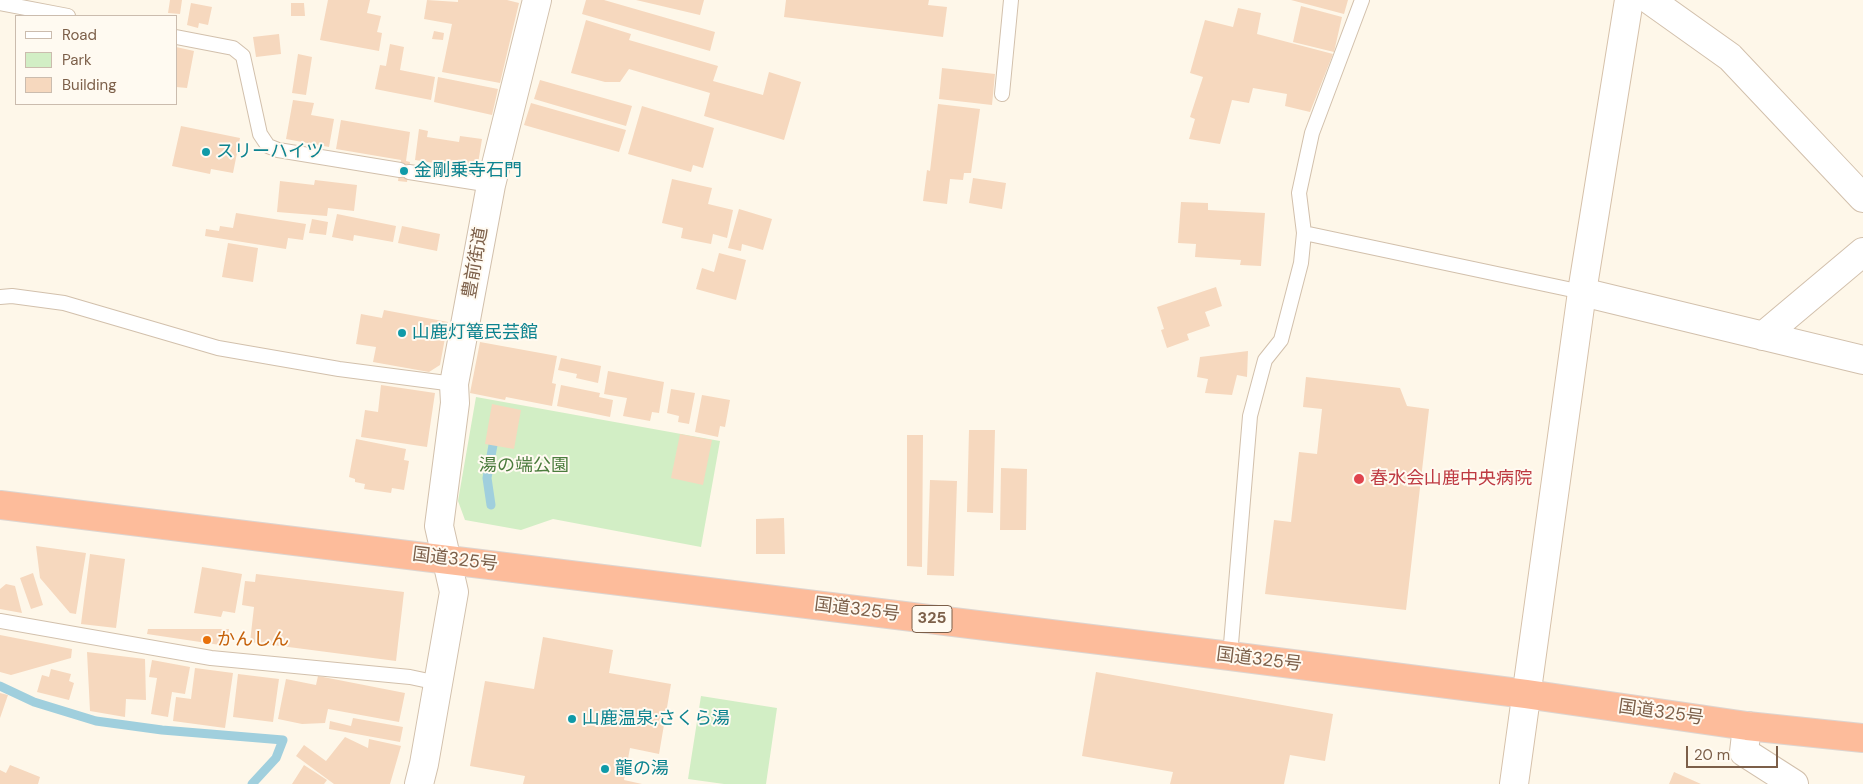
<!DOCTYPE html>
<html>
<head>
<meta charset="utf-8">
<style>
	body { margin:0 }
	#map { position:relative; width:1863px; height:784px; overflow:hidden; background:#fef7e9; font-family:"DM Sans",sans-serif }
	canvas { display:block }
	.legend { position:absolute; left:15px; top:15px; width:162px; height:90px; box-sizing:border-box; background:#fffaf1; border:1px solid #cbbcae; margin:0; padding:6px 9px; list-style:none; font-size:15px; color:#7c5f49 }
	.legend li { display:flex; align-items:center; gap:10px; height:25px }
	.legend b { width:25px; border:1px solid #cbbcae }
	.scale { position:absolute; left:1686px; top:746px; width:92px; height:22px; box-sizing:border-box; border:2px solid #7c5f49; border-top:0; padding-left:6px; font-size:15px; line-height:18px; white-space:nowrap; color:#7c5f49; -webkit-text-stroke:4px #fffaf1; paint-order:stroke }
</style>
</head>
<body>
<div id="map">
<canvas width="1863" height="784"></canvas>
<ul class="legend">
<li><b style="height:6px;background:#fff"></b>Road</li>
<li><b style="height:14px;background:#d2eec5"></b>Park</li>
<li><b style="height:14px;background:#f6d8be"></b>Building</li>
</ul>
<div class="scale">20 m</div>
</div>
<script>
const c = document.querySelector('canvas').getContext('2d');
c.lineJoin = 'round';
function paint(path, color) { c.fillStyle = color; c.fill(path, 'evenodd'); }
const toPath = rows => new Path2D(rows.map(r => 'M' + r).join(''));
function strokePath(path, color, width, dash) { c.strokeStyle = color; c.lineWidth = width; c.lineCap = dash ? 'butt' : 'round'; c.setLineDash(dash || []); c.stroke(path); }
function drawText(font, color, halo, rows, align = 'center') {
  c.font = font + ' "DM Sans","Noto Sans JP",sans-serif'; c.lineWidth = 4; c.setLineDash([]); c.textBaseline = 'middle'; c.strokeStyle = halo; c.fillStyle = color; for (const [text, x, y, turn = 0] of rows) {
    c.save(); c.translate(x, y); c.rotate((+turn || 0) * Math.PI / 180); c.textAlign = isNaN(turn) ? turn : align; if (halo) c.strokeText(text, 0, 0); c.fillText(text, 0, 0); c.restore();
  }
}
const green = toPath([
	[476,397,720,441,701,547,553,519,521,530,465,520,458,501],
	[701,696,777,708,766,784,724,784,688,779]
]);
const stream = toPath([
	[491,505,487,478,495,434],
	[0,686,34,702,96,721,162,730,283,740,276,758,252,784]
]);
const building = toPath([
	[170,0,182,0,180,14,168,13],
	[328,0,370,0,367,13,381,16,377,32,382,33,379,51,320,40],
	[427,0,458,2,458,0,507,0,519,3,500,83,442,72,452,24,424,19],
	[586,0,604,0,715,32,710,51,582,14],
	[636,0,704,0,700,15],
	[786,0,929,0,928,5,947,7,943,37,784,17],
	[1291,0,1348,0,1344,14],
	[191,3,212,7,208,25,199,23,198,28,187,25],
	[291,3,304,3,305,16,291,16],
	[1301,6,1342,17,1334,52,1293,42],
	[1238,8,1261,13,1257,34,1333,54,1310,112,1285,106,1287,94,1253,88,1249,103,1232,100,1220,144,1189,139,1195,119,1190,117,1203,77,1190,73,1205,20,1233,27],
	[586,20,631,34,629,40,718,66,713,81,763,95,769,72,801,82,784,140,704,116,710,93,629,69,620,82,605,82,571,73],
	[434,31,444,33,443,40,432,39],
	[279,34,281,54,256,57,253,37],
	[390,44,404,47,400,70,435,77,431,100,375,89,380,65,386,66],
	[176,47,194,51,187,88,176,87],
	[298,54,312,57,306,95,292,93],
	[942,68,995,74,992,105,939,99],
	[438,77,498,89,492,115,434,102],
	[540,80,632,106,626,126,534,99],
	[293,100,314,103,311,115,334,119,329,147,286,139],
	[531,103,626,130,619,152,524,125],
	[938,104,980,109,971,173,964,173,963,180,950,179,947,204,923,201,927,170,930,171],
	[642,106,714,128,703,168,693,165,691,172,628,154],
	[341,120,410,132,406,161,410,162,407,182,398,181,401,160,336,149],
	[181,126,240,138,233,173,211,169,210,174,172,166],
	[419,129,428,131,427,137,459,142,460,136,482,139,477,170,415,160],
	[973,178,1006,183,1002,209,969,203],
	[672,179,712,188,708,204,733,210,727,238,713,234,711,244,681,238,683,228,662,223],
	[315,180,357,185,354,211,328,208,327,216,277,212,280,181,314,185],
	[1181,202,1208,203,1208,210,1265,213,1261,266,1240,265,1241,260,1195,257,1196,244,1178,243],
	[739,209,772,219,763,250,742,244,741,251,728,248],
	[236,213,306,224,303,240,288,238,286,249,205,236,206,229,219,231,220,226,233,228],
	[337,214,396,226,393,242,354,235,353,241,332,237],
	[312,219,328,222,326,235,309,233],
	[402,226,440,234,437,251,398,243],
	[228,243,258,248,253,282,222,277],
	[719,253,746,260,736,300,696,289,702,268,714,272],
	[1216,287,1222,306,1205,312,1210,326,1187,334,1189,340,1167,348,1161,330,1164,329,1157,307],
	[384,310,448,322,440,365,429,372,373,362,376,347,356,344,361,314,382,318],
	[480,342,557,356,552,383,556,384,552,406,506,397,505,400,470,393],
	[1248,351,1247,377,1237,375,1232,395,1205,393,1208,379,1197,377,1200,357],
	[561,358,601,366,598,383,576,378,577,374,558,370],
	[608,371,664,382,659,413,652,412,650,421,623,416,627,398,604,394],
	[1306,377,1400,388,1407,406,1429,409,1406,610,1265,594,1274,520,1291,522,1299,452,1317,454,1322,409,1303,407],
	[381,385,435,393,427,447,361,437,365,410,378,412],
	[561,385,600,393,599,397,613,400,610,417,557,406],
	[671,389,695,393,689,424,678,422,679,416,667,413],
	[702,395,730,400,725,427,720,426,718,437,695,432],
	[492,404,521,410,514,449,485,444],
	[969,430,995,430,993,513,967,512],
	[680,434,712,440,703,485,671,478],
	[907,435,923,435,922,567,907,566],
	[356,439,406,449,404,460,409,461,404,490,392,488,391,493,364,489,365,484,355,482,355,479,349,477],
	[1001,468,1027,469,1026,530,1000,530],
	[930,480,957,481,954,576,927,575],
	[784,518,785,554,756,554,756,519],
	[36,546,86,553,76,614,70,613,40,578],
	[90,554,125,559,116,628,81,624],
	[202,567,242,574,235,613,223,611,221,617,194,613],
	[33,573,43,605,31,609,20,578],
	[256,574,404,592,396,661,250,642,254,607,242,605,245,581,255,582],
	[6,584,15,586,22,613,0,609,0,589],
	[148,629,229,629,227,646,147,634],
	[0,635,72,649,71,658,11,675,0,672],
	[543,637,613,650,609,673,671,684,659,754,630,748,624,780,642,784,523,784,525,776,470,766,485,681,534,689],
	[87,652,145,659,146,700,126,699,125,717,90,711],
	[152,660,190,667,185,694,172,692,168,717,151,714,157,678,149,677],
	[195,668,233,673,225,728,173,721,176,697,191,699],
	[51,669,71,674,69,681,74,683,69,700,37,692,42,675,49,677],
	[1096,672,1333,714,1325,761,1290,755,1284,784,1170,784,1173,772,1082,756],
	[238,674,279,679,273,722,233,717],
	[318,676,405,693,399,722,328,709,325,723,302,724,278,719,286,679,316,685],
	[0,693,8,695,0,718],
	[353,718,403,727,400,742,329,729,330,721,351,726],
	[345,737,368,748,369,739,401,746,390,784,334,784,296,756,304,745,326,761],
	[10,765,40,777,38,784,0,784,0,770,6,773],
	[304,765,327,780,324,784,292,784],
	[1674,772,1701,784,1669,784]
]);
const lane = toPath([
	[0,3,68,16],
	[176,37,233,48,243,56,260,134,268,146,278,150,400,170],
	[1002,94,1011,0],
	[409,172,491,185],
	[1304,233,1582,292],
	[0,297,12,296,64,303,218,348,339,369,454,384],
	[0,621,211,658,410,677,438,683],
	[1230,656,1250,416,1265,360,1281,340,1301,263,1304,233,1299,193,1312,133,1362,0]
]);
const street = toPath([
	[1650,0,1730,57,1863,198],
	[1582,292,1863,360],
	[1763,336,1863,252],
	[1747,726,1744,752,1794,784],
	[419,784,424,764,454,592,439,526,455,403,454,384,491,185,537,0]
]);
const secondary = toPath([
	[1514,784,1582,292,1629,0]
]);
const highway = toPath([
	[0,505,1230,656,1526,694,1747,726,1863,738]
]);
const markers = [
	[206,152,5,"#0f9aa8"],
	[404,171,5,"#0f9aa8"],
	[402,333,5,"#0f9aa8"],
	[1359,479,6,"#e0444e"],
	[207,640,5,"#e8710a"],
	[572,719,5,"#0f9aa8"],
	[605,769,5,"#0f9aa8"]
];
const shields = [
	[932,619,40]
];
const shieldNames = [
	["325",932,619]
];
const cultureNames = [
	["スリーハイツ",216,152],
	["金剛乗寺石門",414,171],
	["山鹿灯篭民芸館",412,333],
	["山鹿温泉;さくら湯",582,719],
	["龍の湯",615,769]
];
const streetNames = [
	["豊前街道",476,263,-80],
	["国道325号",455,560,7],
	["国道325号",857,610,7],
	["国道325号",1259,660,7],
	["国道325号",1661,713,8]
];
const parkNames = [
	["湯の端公園",524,466]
];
const healthNames = [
	["春水会山鹿中央病院",1370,479]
];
const foodNames = [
	["かんしん",217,640]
];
paint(green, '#d2eec5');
strokePath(stream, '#a0cfdd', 9);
paint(building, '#f6d8be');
strokePath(lane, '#d2c0ac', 16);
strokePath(street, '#d2c0ac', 30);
strokePath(secondary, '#d6c1aa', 30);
strokePath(highway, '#ddd5d0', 30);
strokePath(lane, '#fff', 14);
strokePath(street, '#fff', 28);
strokePath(secondary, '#fff', 28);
strokePath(highway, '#fdbc9b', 28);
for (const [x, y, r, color] of markers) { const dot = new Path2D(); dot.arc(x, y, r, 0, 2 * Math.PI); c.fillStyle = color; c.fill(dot); strokePath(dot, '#fffaf1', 2); }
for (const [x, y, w] of shields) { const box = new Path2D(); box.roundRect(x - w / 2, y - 13.5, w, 27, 4); c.fillStyle = '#fffaf1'; c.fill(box); strokePath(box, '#7c5f49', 1); }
drawText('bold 16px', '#7c5f49', null, shieldNames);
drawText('18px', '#0d838f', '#fffaf1', cultureNames, 'left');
drawText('18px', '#7c5f49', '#fffaf1', streetNames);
drawText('18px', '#4b7c3d', '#fffaf1', parkNames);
drawText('18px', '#be3a42', '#fffaf1', healthNames, 'left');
drawText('18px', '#c56008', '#fffaf1', foodNames, 'left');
</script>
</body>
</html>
